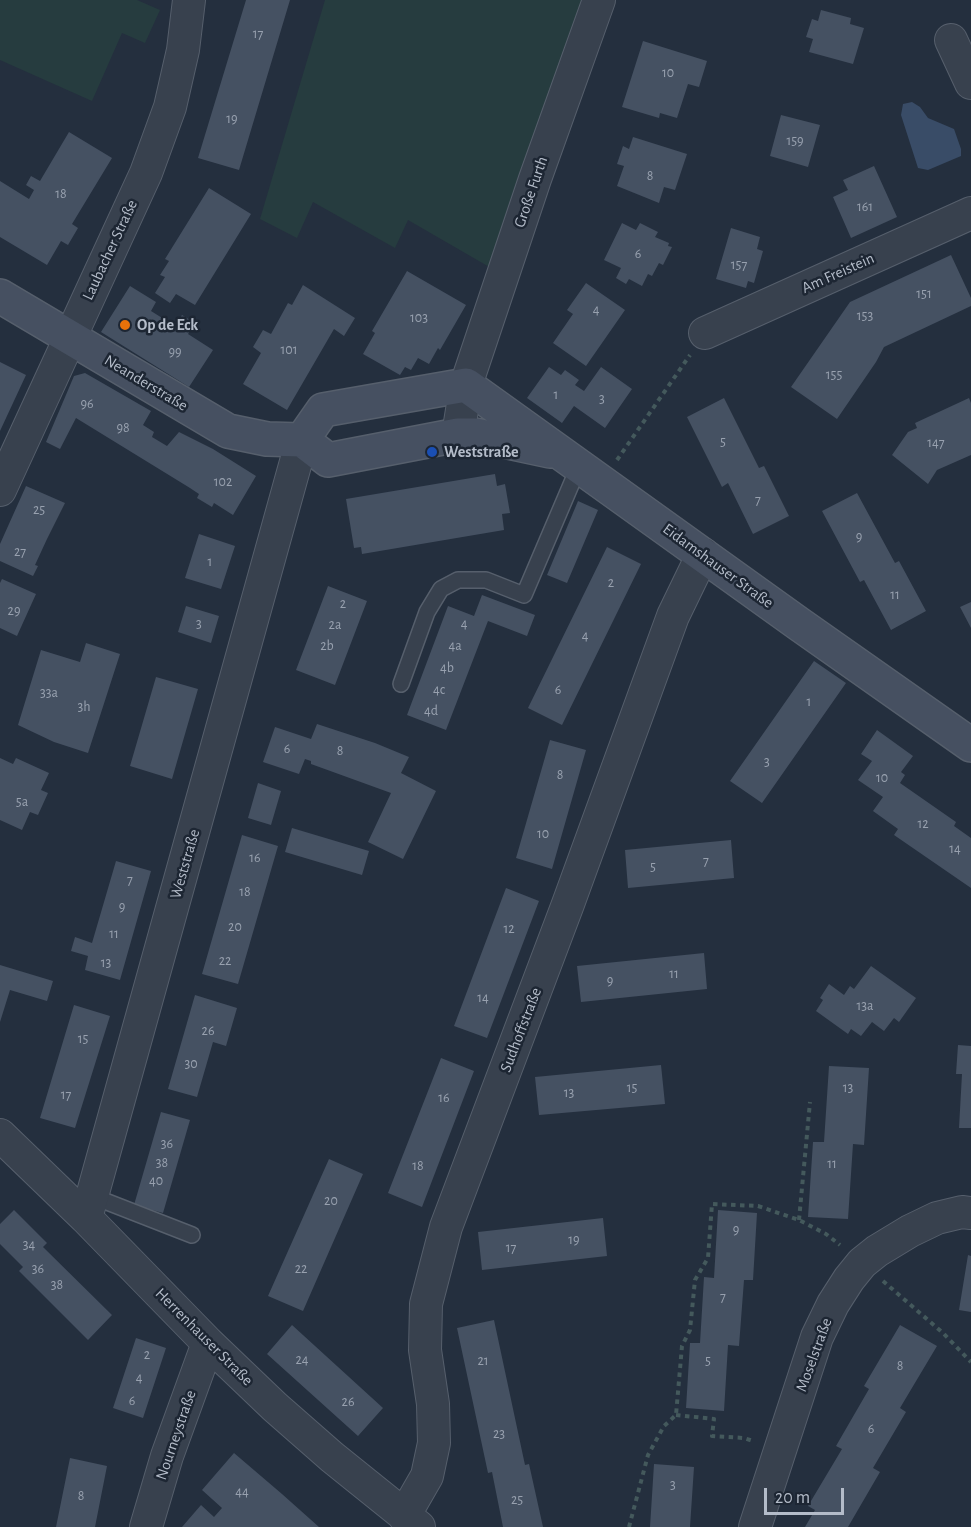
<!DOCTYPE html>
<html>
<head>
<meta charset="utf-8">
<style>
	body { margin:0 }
	#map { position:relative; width:971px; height:1527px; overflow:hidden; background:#242f3e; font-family:"Alegreya Sans",sans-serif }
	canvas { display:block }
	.scale { position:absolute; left:764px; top:1488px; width:80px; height:27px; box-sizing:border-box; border:3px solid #b4bcc9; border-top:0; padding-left:8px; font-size:18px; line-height:21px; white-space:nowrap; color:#b4bcc9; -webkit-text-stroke:4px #1d2633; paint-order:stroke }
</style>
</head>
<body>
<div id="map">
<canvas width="971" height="1527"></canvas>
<div class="scale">20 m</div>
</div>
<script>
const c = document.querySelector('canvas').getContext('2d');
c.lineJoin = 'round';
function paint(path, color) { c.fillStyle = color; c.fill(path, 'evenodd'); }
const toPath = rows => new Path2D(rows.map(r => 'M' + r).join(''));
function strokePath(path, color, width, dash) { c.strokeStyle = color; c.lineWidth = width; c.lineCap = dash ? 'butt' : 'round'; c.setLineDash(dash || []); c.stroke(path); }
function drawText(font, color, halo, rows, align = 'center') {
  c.font = font + ' "Alegreya Sans",sans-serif'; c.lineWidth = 5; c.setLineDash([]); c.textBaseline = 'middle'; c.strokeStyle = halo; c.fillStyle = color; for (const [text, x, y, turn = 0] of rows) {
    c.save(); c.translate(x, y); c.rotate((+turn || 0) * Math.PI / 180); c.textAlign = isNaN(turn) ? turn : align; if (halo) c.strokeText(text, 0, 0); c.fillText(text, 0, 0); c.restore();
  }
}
const green = toPath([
	[0,0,137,0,160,10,145,43,122,33,92,101,0,60],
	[325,0,583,0,491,268,408,220,395,248,313,202,297,238,260,219]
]);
const water = toPath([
	[912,102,920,107,928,118,954,129,961,149,961,156,928,170,918,168,901,115,903,104]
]);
const building = toPath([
	[246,0,290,0,239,170,198,158],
	[821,10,851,18,850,24,864,28,853,64,809,52,813,39,806,37,812,19,818,21],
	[643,41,707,61,699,87,688,84,677,118,660,113,659,118,622,107],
	[781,115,820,125,808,167,770,156],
	[69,132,112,158,72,224,78,228,68,245,61,241,47,265,0,237,0,181,29,199,34,190,26,185,31,176,40,181],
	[633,137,687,154,675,190,664,187,659,203,617,186,624,166,617,164,623,146,629,149],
	[874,166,897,217,851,238,833,197,848,190,843,180],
	[209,188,251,214,195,305,176,294,170,303,155,293,165,277,160,275,169,261,165,259],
	[622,223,636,230,640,223,658,232,655,237,669,243,668,246,672,247,663,265,659,263,652,276,648,274,642,286,629,279,626,284,616,278,621,268,604,260],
	[731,228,760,237,757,249,763,251,754,283,748,281,746,288,716,279],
	[951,255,971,298,971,306,884,347,876,362,837,419,791,387,850,302],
	[407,271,466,305,440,350,438,348,429,364,418,358,411,370,405,367,400,375,363,354,375,333,372,331],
	[586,283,625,310,586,366,553,343,573,314,567,310],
	[303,285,355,318,344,336,334,329,287,410,243,384,261,353,253,347,263,330,271,334,288,303,292,305],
	[130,286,156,302,151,311,175,326,182,315,195,323,188,334,213,350,189,387,101,332],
	[0,362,26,375,0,431],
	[549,367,561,375,565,370,579,380,575,385,584,391,601,367,632,389,605,428,574,406,562,423,527,398],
	[85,373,151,411,143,425,154,432,152,437,167,446,179,432,213,449,256,476,233,515,214,503,212,507,197,498,199,494,190,488,76,418,60,449,46,442,74,376],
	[724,398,759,468,764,466,789,516,753,534,728,483,722,487,687,417],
	[969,398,971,403,971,455,937,470,928,484,892,455,908,432,917,428,915,423],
	[495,474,497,486,505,484,510,513,502,514,504,530,362,554,361,547,354,548,346,499],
	[26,486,65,503,47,539,35,565,38,566,33,576,0,561,0,544],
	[857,493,895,563,899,561,926,611,891,630,864,580,860,582,822,511],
	[578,501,598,510,567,583,547,575],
	[199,534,235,546,221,589,185,578],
	[607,547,641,564,562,725,528,708],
	[2,579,36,594,17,636,0,628,0,583],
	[328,586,367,601,335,685,296,670],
	[482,595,535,615,527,636,488,621,446,730,407,715,448,606,474,616],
	[971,602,971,628,960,607],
	[186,606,219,616,211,643,178,632],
	[86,643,120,654,88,753,54,742,18,725,41,650,80,662],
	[814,661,846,683,762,803,730,781],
	[156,677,198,689,172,779,130,766],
	[317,724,375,743,409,757,401,773,436,791,403,859,368,842,391,793,311,764,311,761,305,759,299,774,263,762,275,727,311,739],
	[877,730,913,756,901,772,905,775,900,783,956,822,954,826,971,838,971,888,894,835,898,829,873,811,883,797,858,780,872,761,861,754],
	[550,740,586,750,552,869,516,858],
	[0,758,13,764,16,758,49,773,41,790,48,793,38,815,30,812,22,830,0,820],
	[258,783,281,791,271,825,248,818],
	[292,828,369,851,362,875,285,852],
	[242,835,278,846,238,984,202,974],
	[731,840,734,878,628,888,625,850],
	[116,861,151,871,120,980,85,970,88,956,71,951,75,937,92,943],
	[506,888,539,901,487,1038,454,1026],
	[704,953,707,989,581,1002,577,966],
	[0,965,53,981,47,1001,10,990,0,1022],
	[871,966,916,998,899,1022,894,1018,884,1031,872,1022,861,1036,851,1029,848,1034,816,1011,823,1000,820,998,829,984,844,995,850,986,854,989],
	[195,995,237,1008,226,1046,213,1042,197,1097,168,1089],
	[74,1005,110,1016,75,1128,40,1118],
	[958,1045,971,1046,971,1128,959,1128,962,1074,956,1074],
	[441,1058,474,1071,422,1207,388,1193],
	[661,1065,665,1104,539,1115,535,1077],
	[829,1066,869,1068,864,1145,853,1144,848,1219,808,1217,813,1142,824,1142],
	[161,1112,190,1120,163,1213,134,1205],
	[329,1159,363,1174,303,1311,268,1296],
	[14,1210,47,1243,43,1247,112,1315,88,1340,19,1271,23,1267,0,1244,0,1224],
	[718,1210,757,1213,753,1280,744,1280,739,1346,728,1345,724,1411,686,1408,690,1343,700,1343,704,1277,714,1278],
	[603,1218,607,1256,482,1270,478,1232],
	[968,1255,971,1256,971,1312,959,1310],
	[494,1320,525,1465,529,1464,543,1527,503,1527,492,1472,488,1473,457,1328],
	[292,1325,383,1408,358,1436,267,1354],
	[900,1325,937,1346,900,1408,906,1412,873,1468,880,1472,848,1527,805,1527,815,1510,808,1506,842,1449,836,1446,869,1389,864,1386],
	[136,1338,166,1348,143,1418,113,1408],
	[234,1453,282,1494,319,1527,182,1527,201,1505,214,1517,222,1508,202,1490],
	[70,1458,107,1466,95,1527,56,1527],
	[654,1464,694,1467,690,1527,650,1527]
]);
const path = toPath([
	[617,460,690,355],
	[799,1220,810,1102],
	[883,1281,943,1333,971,1362],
	[676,1415,714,1419,712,1436,744,1438,753,1441],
	[629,1527,648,1455,664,1426,676,1415,682,1346,690,1330,695,1280,708,1258,712,1204,758,1206,799,1220,826,1234,840,1245]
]);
const lane = toPath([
	[401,684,427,612,441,589,458,580,486,580,524,595,579,466],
	[92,1196,192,1235]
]);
const street = toPath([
	[951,40,971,83],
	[705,333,971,213],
	[458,435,466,385,535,179,599,0],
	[0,490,146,173,170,107,183,50,189,0],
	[0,1135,86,1218,208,1343,275,1407,332,1457,419,1527],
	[86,1218,302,440],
	[404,1516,427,1476,434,1443,433,1404,425,1350,426,1304,446,1227,568,904,673,616,703,554],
	[146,1527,167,1456,208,1343],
	[755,1527,817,1337,833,1304,849,1279,862,1263,877,1251,910,1231,937,1218,962,1212,971,1213]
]);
const secondary = toPath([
	[0,296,228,431,267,439,302,440,328,460,458,435,475,435,550,451],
	[302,440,323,410,466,385,799,624,971,745]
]);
const markers = [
	[125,325,6,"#e8710a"],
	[432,452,6,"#1a4fb4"]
];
const numberNames = [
	["17",258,34],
	["10",668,73],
	["19",232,119],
	["159",795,141],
	["8",650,176],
	["18",61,194],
	["161",865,207],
	["6",638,254],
	["157",739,265],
	["151",924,294],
	["4",596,310],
	["153",865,316],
	["103",419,318],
	["101",289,350],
	["99",175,352],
	["155",834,375],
	["1",556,395],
	["3",602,399],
	["96",87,404],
	["98",123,428],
	["5",723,442],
	["147",936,443],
	["102",223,482],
	["7",758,500],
	["25",39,510],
	["9",859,537],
	["27",20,552],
	["1",210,562],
	["2",611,583],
	["11",895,595],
	["2",343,604],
	["29",14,611],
	["3",199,624],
	["4",464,624],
	["2a",335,625],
	["4",585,636],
	["2b",327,646],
	["4a",455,646],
	["4b",447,668],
	["4c",439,690],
	["6",558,690],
	["33a",49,693],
	["1",809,702],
	["3h",84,707],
	["4d",431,711],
	["6",287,749],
	["8",340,751],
	["3",767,762],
	["8",560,775],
	["10",882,778],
	["5a",22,802],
	["12",923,824],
	["10",543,834],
	["14",955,849],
	["16",255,858],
	["7",706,861],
	["5",653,867],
	["7",130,880],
	["18",245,892],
	["9",122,907],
	["20",235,927],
	["12",509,929],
	["11",114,934],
	["22",225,961],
	["13",106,963],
	["11",674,974],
	["9",610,981],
	["14",483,998],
	["13a",865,1006],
	["26",208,1031],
	["15",83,1039],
	["30",191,1064],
	["15",632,1088],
	["13",848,1088],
	["13",569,1093],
	["17",66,1095],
	["16",444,1098],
	["36",167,1144],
	["38",162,1163],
	["11",832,1164],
	["18",418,1166],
	["40",156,1181],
	["20",331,1201],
	["9",736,1230],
	["19",574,1240],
	["34",29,1245],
	["17",511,1248],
	["36",38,1269],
	["22",301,1269],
	["38",57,1285],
	["7",723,1297],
	["2",147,1355],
	["24",302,1360],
	["21",483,1361],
	["5",708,1361],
	["8",900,1366],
	["4",139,1378],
	["6",132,1401],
	["26",348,1402],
	["6",871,1429],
	["23",499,1434],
	["3",673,1485],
	["44",242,1492],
	["8",81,1496],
	["25",517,1500]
];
const streetNames = [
	["Große Furth",531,192,-71],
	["Laubacher Straße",110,250,-65],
	["Am Freistein",838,273,-24],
	["Neanderstraße",146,383,31],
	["Eidamshauser Straße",718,566,36],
	["Weststraße",185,864,-74],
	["Sudhoffstraße",521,1030,-69],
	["Herrenhauser Straße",204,1337,45],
	["Moselstraße",814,1355,-70],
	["Nourneystraße",176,1435,-71]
];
const poiNames = [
	["Op de Eck",137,325],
	["Weststraße",444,452]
];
paint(green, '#263c3f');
paint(water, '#394c67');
paint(building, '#455162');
strokePath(lane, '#565f6c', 18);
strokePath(street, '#565f6c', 34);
strokePath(secondary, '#565f6c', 36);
strokePath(path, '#44595c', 4, [4.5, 4.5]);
strokePath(lane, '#38414e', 15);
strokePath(street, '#38414e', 32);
strokePath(secondary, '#465061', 33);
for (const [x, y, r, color] of markers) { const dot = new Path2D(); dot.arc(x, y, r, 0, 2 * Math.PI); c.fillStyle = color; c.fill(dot); strokePath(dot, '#1d2633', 2); }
drawText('14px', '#98a1af', null, numberNames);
drawText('16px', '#b4bcc9', '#1d2633', streetNames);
drawText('bold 16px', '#b4bcc9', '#1d2633', poiNames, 'left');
</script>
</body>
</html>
